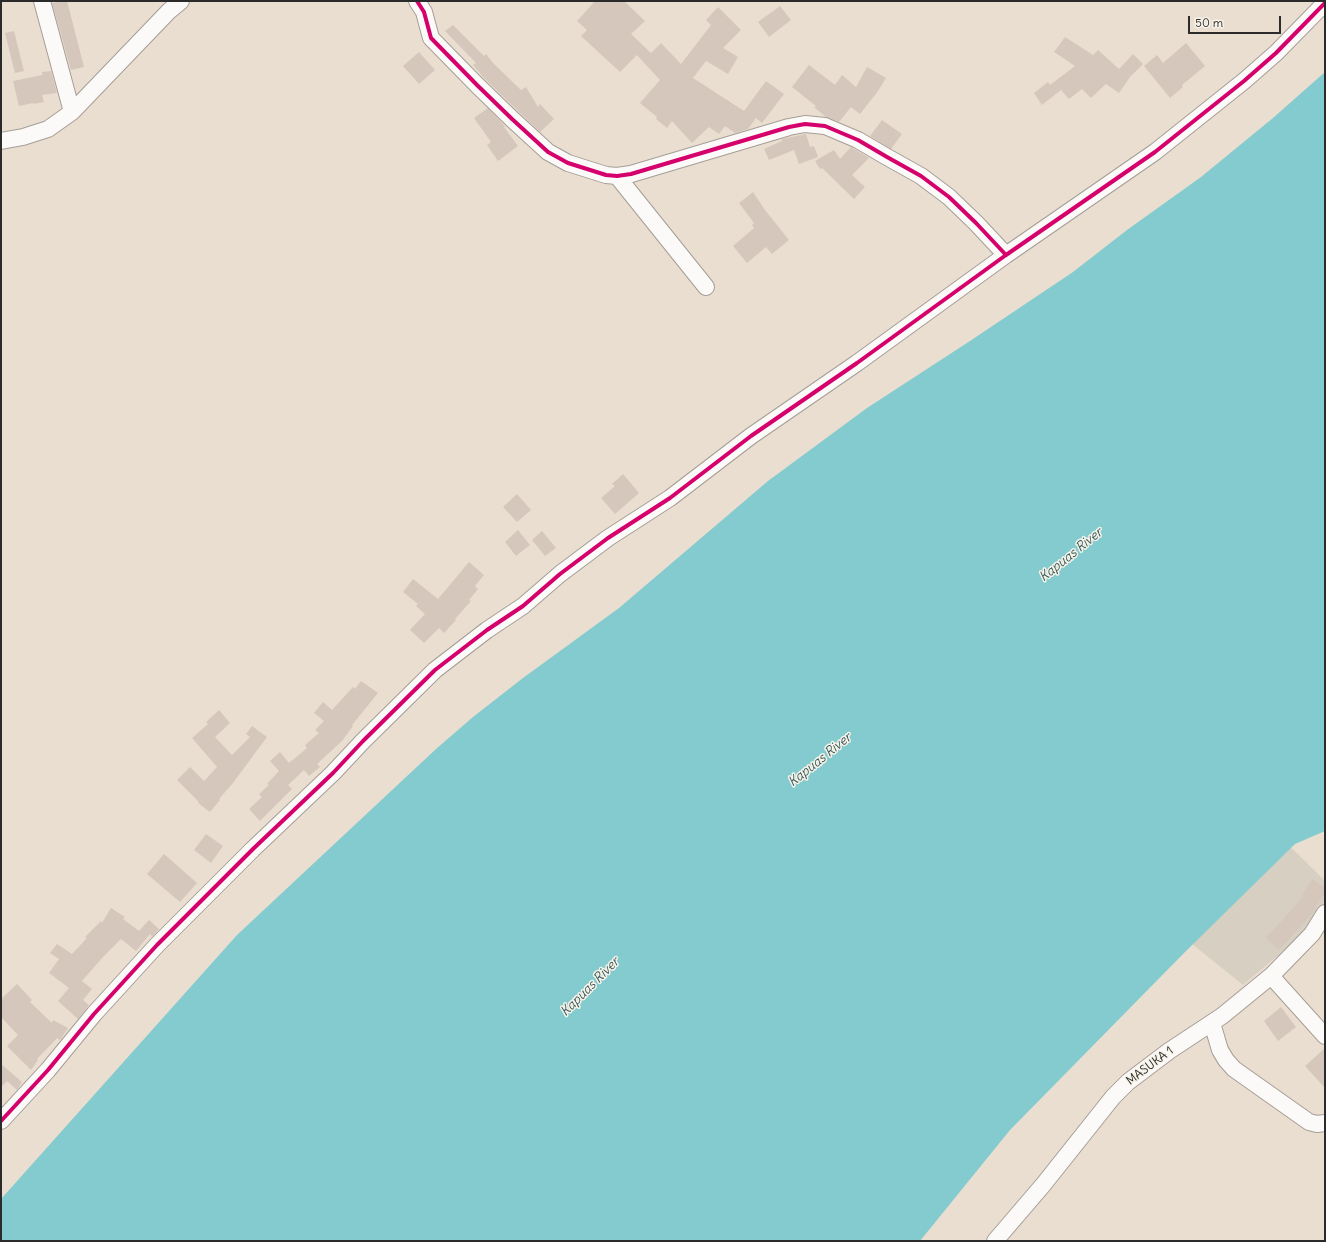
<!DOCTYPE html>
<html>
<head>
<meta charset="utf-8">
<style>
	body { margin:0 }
	#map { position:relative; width:1326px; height:1242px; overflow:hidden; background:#eaded0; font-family:Delius,sans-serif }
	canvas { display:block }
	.frame { position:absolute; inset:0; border:2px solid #2b2b2b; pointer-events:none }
	.scale { position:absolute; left:1188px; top:16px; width:93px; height:18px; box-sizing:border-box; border:2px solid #2b2b2b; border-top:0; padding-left:5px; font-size:12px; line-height:14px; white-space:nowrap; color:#2b2b2b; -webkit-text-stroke:3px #f7f3e8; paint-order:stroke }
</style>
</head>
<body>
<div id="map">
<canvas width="1326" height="1242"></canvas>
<div class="frame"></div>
<div class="scale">50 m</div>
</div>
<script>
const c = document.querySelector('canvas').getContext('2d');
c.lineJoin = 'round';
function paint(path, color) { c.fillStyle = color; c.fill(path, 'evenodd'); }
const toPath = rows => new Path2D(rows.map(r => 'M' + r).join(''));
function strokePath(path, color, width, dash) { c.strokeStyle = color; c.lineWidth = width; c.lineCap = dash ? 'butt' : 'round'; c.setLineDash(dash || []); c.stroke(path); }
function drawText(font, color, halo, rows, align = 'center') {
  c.font = font + ' Delius,sans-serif'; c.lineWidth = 3; c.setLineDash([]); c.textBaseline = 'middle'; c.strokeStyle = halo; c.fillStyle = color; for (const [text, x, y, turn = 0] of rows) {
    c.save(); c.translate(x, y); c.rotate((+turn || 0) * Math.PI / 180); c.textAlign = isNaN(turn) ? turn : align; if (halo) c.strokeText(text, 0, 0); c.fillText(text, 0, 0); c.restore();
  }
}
const industrial = toPath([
	[1228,792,1298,854,1325,881,1325,900,1319,912,1302,935,1243,985,1136,899]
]);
const water = toPath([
	[1325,72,1325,831,1295,844,1184,953,1010,1130,920,1241,1,1241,1,1199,237,935,436,749,473,717,523,678,619,608,768,481,867,408,970,341,1073,272,1127,230,1201,177,1273,118]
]);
const building = toPath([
	[63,1,67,1,84,67,71,70,52,3],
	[595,1,624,1,645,21,631,34,651,53,661,43,681,64,711,25,706,20,718,7,741,30,723,48,738,57,728,74,706,61,693,78,744,111,766,81,784,94,762,123,756,118,748,129,735,133,725,126,719,134,709,127,692,143,672,121,667,128,656,119,657,117,640,103,660,80,637,55,620,72,581,36,587,30,577,21],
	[780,6,791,20,769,37,758,22],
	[453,25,484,56,486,54,493,63,521,90,526,87,538,107,540,104,554,119,540,132,519,112,483,77,473,65,476,63,445,31],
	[14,31,24,71,15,73,5,33],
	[1065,37,1093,55,1098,50,1119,69,1133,54,1143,64,1130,77,1119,93,1106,84,1091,98,1082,89,1069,99,1061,90,1042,105,1034,93,1048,82,1050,85,1075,66,1054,52],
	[1186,43,1205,66,1182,85,1183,87,1170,98,1144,66,1157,55,1163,63],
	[419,52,435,70,419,84,403,66],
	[809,65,835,85,842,75,856,87,867,67,886,78,878,91,860,114,851,107,839,122,826,117,814,107,816,106,792,87],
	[51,71,57,93,42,95,44,102,33,104,33,103,19,106,13,81,42,75,42,72],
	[488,108,503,124,505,126,504,127,518,146,498,161,487,145,491,142,474,118],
	[882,120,902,134,891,149,870,136],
	[806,134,810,147,814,146,818,157,799,164,794,150,769,160,764,149,782,141,782,139],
	[851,147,869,158,852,175,865,187,854,199,822,168,820,169,815,161,834,150,840,159],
	[753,192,765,210,789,240,772,254,766,247,747,263,733,246,754,228,752,225,754,223,739,203],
	[623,474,639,493,615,514,601,498,615,486,612,484],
	[517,494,531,510,517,522,503,507],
	[518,530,530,545,516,556,505,542],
	[542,531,556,548,545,556,532,540],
	[469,562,484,575,475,586,478,589,469,600,471,601,455,619,456,620,444,633,439,628,424,643,410,630,425,614,416,606,418,604,403,592,413,579,438,599],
	[361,681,378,693,352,725,353,726,342,741,317,764,320,767,309,776,304,770,288,785,292,789,260,821,249,809,262,797,259,794,269,785,267,784,279,771,270,761,280,752,289,763,307,748,305,745,319,733,315,730,324,721,314,713,323,702,332,710,353,687,355,689],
	[219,710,230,723,215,737,232,755,250,737,246,734,252,726,267,737,233,783,219,799,220,800,210,812,198,803,199,802,177,780,190,767,204,781,217,767,192,738,208,724,206,722],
	[206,834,223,846,211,863,194,850],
	[164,854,197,883,180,902,147,874],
	[1312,879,1325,888,1325,892,1314,910,1315,911,1279,950,1266,938,1303,897,1301,896],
	[111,908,125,917,123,919,139,931,149,920,159,929,152,937,150,934,136,951,121,939,103,957,82,981,92,989,83,1000,89,1005,78,1019,58,1001,69,988,49,973,59,959,50,953,57,944,72,954,87,938,85,937,101,921,102,923],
	[17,984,32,1000,30,1002,52,1023,53,1020,68,1028,60,1040,57,1038,37,1059,38,1060,31,1070,7,1046,18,1035,1,1017,1,999],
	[1281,1007,1296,1027,1278,1041,1264,1021],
	[1325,1048,1325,1088,1305,1066],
	[1,1064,22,1082,17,1090,7,1081,1,1087]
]);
const minor = toPath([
	[42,1,72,112],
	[417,1,424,12,431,38,477,85,512,119,548,152,568,163,606,175,617,176,631,174,789,127,805,124,825,126,858,140,887,157,921,176,949,197,976,223,1006,255],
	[1,141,23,137,48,129,72,112,169,11,181,1],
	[617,176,706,287],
	[1271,976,1325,1036],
	[1212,1023,1220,1050,1226,1060,1234,1069,1309,1122,1317,1124,1325,1123],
	[1,1121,48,1070,94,1014,157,945,253,849,333,773,363,741,435,670,487,630,523,606,560,574,608,538,670,498,751,436,857,363,1006,255,1155,152,1244,81,1276,53,1325,3],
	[995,1241,1043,1185,1113,1097,1128,1082,1169,1051,1222,1016,1271,976,1312,934,1325,913]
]);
const cycleway = toPath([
	[417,1,424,12,431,38,477,85,512,119,548,152,568,163,606,175,617,176,631,174,789,127,805,124,825,126,858,140,887,157,921,176,949,197,976,223,1006,255],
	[1,1121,48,1070,94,1014,157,945,253,849,333,773,363,741,435,670,487,630,523,606,560,574,608,538,670,498,751,436,857,363,1006,255,1155,152,1244,81,1276,53,1325,3]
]);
const streetNames = [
	["MASUKA 1",1150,1066,-37]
];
const waterNames = [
	["Kapuas River",1071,555,-39],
	["Kapuas River",820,760,-39],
	["Kapuas River",590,987,-45]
];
paint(industrial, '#d8cfc3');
paint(water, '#83cbcf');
paint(building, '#d5c7bc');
strokePath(minor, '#a59e96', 18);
strokePath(minor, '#fcfaf8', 16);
strokePath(cycleway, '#d6006c', 4);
drawText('12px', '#2b2b2b', '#f7f3e8', streetNames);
drawText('italic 13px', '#38595c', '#f7f3e8', waterNames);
</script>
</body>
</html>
